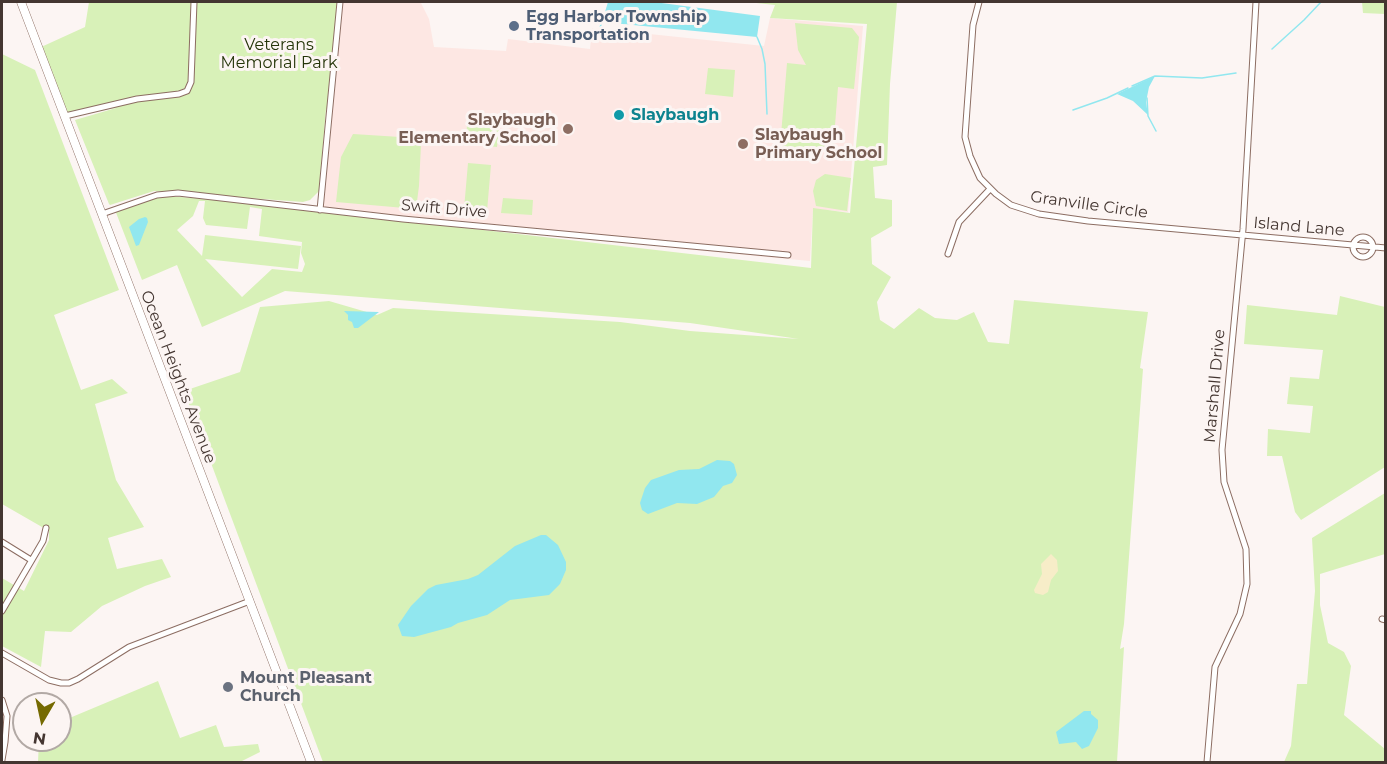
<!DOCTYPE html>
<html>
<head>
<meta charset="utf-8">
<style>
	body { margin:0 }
	#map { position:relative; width:1387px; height:764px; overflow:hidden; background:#fcf5f3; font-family:Montserrat,sans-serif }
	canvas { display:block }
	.frame { position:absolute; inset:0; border:3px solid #443631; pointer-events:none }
	.north { position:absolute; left:12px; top:692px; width:60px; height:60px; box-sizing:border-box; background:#fcf5f3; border:2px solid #b2a9a5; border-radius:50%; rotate:189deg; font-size:16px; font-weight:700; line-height:24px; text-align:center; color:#443631 }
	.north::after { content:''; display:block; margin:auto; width:21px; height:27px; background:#756a01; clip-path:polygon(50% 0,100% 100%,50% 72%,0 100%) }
</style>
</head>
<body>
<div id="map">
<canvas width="1387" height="764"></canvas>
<div class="frame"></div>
<div class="north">N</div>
</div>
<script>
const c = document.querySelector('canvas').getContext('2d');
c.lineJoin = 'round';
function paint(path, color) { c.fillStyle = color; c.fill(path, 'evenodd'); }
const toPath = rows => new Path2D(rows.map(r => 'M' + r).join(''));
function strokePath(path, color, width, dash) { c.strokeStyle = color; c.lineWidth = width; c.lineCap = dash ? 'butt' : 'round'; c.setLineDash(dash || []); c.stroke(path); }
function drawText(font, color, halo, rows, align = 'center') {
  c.font = font + ' Montserrat,sans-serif'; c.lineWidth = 6; c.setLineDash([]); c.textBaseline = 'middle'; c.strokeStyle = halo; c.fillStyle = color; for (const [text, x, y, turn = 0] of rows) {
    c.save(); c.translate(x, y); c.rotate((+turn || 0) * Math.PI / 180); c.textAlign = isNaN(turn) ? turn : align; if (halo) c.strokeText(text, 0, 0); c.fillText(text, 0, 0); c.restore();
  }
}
const education = toPath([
	[340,2,421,3,429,19,434,47,506,51,508,39,590,49,592,28,764,46,770,18,863,26,848,212,813,209,810,261,682,249,651,243,320,210]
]);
const green = toPath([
	[89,2,340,2,330,108,326,109,319,191,310,200,303,202,154,191,110,205,109,204,75,120,116,108,65,116,39,48,85,27],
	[747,2,897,2,890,84,887,165,873,167,875,198,892,200,892,226,871,238,872,264,891,277,877,302,880,320,894,329,919,308,935,318,957,320,974,312,988,342,1009,344,1014,300,1148,312,1140,368,1143,369,1124,624,1120,649,1124,647,1117,762,323,762,184,391,240,372,260,307,329,301,377,315,393,308,620,322,690,331,799,339,690,323,285,291,202,327,177,265,142,280,115,210,150,195,225,200,811,268,813,208,850,213,867,24,770,18,775,5],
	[199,201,205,201,203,218,206,225,247,229,250,207,262,209,259,236,302,242,301,253,305,264,302,272,272,269,242,297,205,259,298,269,301,246,205,235,202,256,177,230,193,216],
	[1362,2,1385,2,1385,14,1363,13],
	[795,23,852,28,859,37,854,89,838,87,833,151,780,147,787,63,806,65,798,50],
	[2,54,35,70,119,290,54,315,81,390,112,379,128,393,95,404,116,480,144,527,108,538,117,569,162,559,171,577,145,586,102,606,71,632,45,631,41,667,2,646,2,578,24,591,49,540,49,529,42,527,2,504],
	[708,68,735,70,733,97,705,94],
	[467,125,499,128,497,147,466,144],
	[353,134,416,138,421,144,419,186,416,209,336,202,341,157],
	[468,163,491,165,487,211,464,209],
	[825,174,851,178,847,211,816,206,813,191,816,180],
	[503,198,533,200,532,215,501,213],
	[1340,296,1385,307,1385,467,1301,520,1295,512,1282,456,1267,456,1268,429,1310,433,1313,406,1287,404,1290,377,1319,379,1323,350,1244,344,1247,305,1337,315],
	[1385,493,1385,554,1320,574,1320,605,1328,643,1344,652,1351,666,1344,715,1385,749,1385,762,1284,762,1291,746,1297,684,1307,684,1315,591,1312,538],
	[158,681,180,738,216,725,224,747,258,744,260,752,240,762,38,762,39,740,60,740,60,722]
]);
const sand = toPath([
	[1051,554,1057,560,1058,571,1051,580,1048,592,1043,595,1035,593,1034,590,1042,574,1041,564]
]);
const water = toPath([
	[608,2,654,2,760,16,757,37,602,22],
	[1155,76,1149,87,1146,102,1148,115,1133,101,1117,94],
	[145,217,147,218,148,222,139,245,136,246,129,227,139,219],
	[344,311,379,312,358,328,354,328,352,322,348,320,348,315],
	[717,460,730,461,734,464,737,475,732,483,723,486,714,497,697,504,677,503,648,514,642,510,640,503,645,488,651,480,679,470,699,469],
	[541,535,546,535,558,545,566,562,566,570,560,584,549,595,510,600,487,615,458,623,451,627,414,637,402,636,398,625,411,606,428,589,436,585,468,579,478,575,515,546],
	[1084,711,1091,711,1091,714,1098,720,1098,728,1089,746,1082,749,1076,742,1059,744,1056,732]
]);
const stream = toPath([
	[599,30,602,22],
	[757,37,762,49,765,64,767,114],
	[1272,49,1304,20,1321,2],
	[1132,86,1155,76,1202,78,1236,73],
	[1147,98,1148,116,1156,131],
	[1073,110,1107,98,1128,88]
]);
const street = toPath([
	[979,2,973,25,965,137,970,156,980,178,996,194,1011,205,1039,214,1088,221,1386,248],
	[65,116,137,99,179,94,187,91,191,82,194,2],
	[320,210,340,2],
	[102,214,157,195,178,193,403,219,788,255],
	'1353 247a10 10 0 1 1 20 0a10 10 0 1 1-20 0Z',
	[948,254,959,222,990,189],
	[2,542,31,560],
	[2,611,43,541,46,528],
	[1382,619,1386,620],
	[2,653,49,680,61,683,69,683,78,679,129,647,250,601],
	[2,700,7,716,5,742,2,760],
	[1207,762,1215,667,1240,614,1247,584,1246,549,1224,482,1222,450,1243,229,1256,2]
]);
const secondary = toPath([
	[21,2,311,762]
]);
const markers = [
	[514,26,6,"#5c6f8a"],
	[619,115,6,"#0f9aa8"],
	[568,129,6,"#8d6e63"],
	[743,144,6,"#8d6e63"],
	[228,687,6,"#6b7280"]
];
const serviceNames = [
	["Egg Harbor Township",526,17],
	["Transportation",526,35]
];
const parkNames = [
	["Veterans",279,45],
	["Memorial Park",279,63]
];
const cultureNames = [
	["Slaybaugh",631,115]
];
const educationNames = [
	["Slaybaugh",556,120],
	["Elementary School",556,138],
	["Slaybaugh",755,135,"left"],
	["Primary School",755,153,"left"]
];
const streetNames = [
	["Granville Circle",1089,205,8],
	["Swift Drive",444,209,5],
	["Island Lane",1299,227,5],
	["Ocean Heights Avenue",178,377,69],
	["Marshall Drive",1215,386,-85]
];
const worshipNames = [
	["Mount Pleasant",240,678],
	["Church",240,696]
];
paint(education, '#fde7e3');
paint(green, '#d8f1b8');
paint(sand, '#f7edc8');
paint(water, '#91e7ef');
strokePath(stream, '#91e7ef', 1.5);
strokePath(street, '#8c6d62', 7);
strokePath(secondary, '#8c6d62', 9);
strokePath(street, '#fff', 5);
strokePath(secondary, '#fff', 8);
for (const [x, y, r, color] of markers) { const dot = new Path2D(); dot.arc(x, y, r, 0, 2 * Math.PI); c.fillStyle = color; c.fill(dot); strokePath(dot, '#fcf5f3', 2); }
drawText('bold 16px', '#4e5e75', '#fcf5f3', serviceNames, 'left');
drawText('16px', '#253509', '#fcf5f3', parkNames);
drawText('bold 16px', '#0d838f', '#fcf5f3', cultureNames, 'left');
drawText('bold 16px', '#785e54', '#fcf5f3', educationNames, 'right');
drawText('16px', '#443631', '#fcf5f3', streetNames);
drawText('bold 16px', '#5b616d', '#fcf5f3', worshipNames, 'left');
</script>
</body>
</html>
